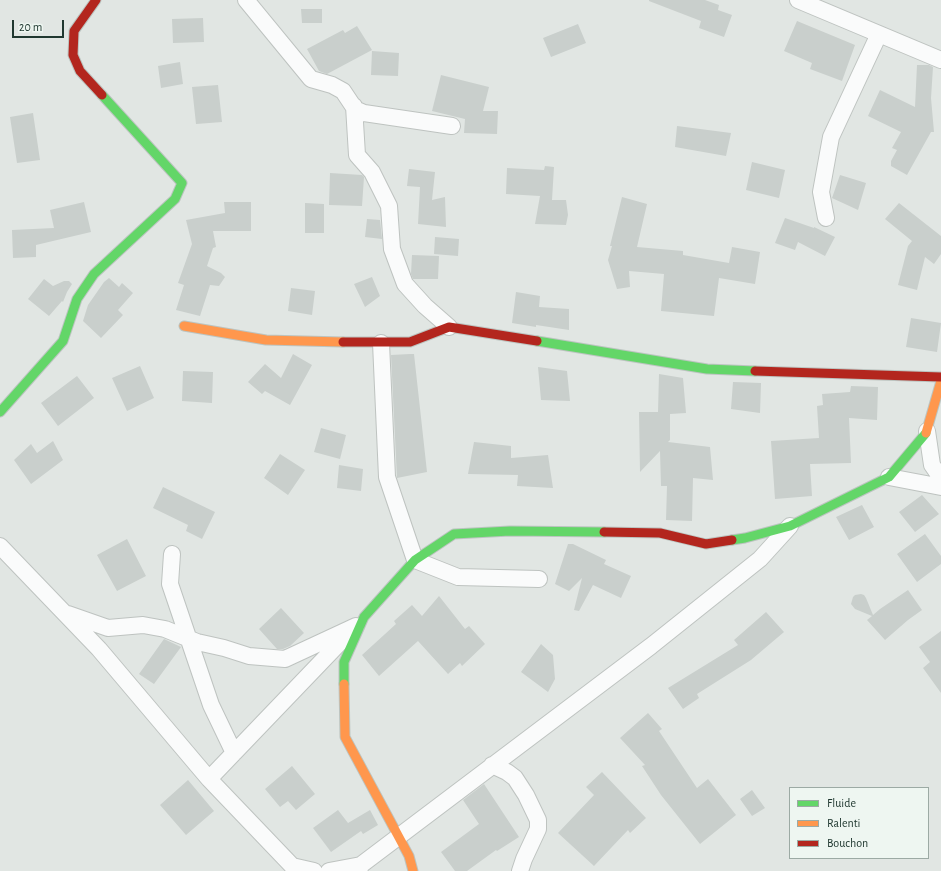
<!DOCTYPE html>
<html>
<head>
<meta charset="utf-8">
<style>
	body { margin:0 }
	#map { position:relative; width:941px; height:871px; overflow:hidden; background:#e1e6e3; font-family:"Alegreya Sans",sans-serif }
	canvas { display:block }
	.legend { position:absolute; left:789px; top:787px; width:140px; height:72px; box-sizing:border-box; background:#eef6f1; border:1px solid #9caaa4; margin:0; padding:5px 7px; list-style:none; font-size:12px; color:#203830 }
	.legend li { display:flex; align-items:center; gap:8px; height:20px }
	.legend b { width:20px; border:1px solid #9caaa4 }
	.scale { position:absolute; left:12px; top:20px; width:52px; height:18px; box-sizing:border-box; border:2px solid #203830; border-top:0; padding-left:5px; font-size:12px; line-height:14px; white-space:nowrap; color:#203830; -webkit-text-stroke:3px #eef6f1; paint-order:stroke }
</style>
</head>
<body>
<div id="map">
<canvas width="941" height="871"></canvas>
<ul class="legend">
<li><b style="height:5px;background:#63d668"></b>Fluide</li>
<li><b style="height:5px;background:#ff974d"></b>Ralenti</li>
<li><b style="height:5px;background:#b3261e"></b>Bouchon</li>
</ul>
<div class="scale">20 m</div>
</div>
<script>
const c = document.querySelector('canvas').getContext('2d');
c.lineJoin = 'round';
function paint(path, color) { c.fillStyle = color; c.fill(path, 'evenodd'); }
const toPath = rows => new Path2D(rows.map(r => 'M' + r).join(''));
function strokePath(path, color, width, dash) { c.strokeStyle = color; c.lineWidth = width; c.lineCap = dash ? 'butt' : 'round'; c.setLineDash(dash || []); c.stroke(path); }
const building = toPath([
	[649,0,705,0,719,5,718,10,732,15,724,37,699,28,701,21,649,1],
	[301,9,322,9,322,23,302,23],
	[203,18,204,42,173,43,172,19],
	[797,21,855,45,842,81,810,69,812,63,784,51],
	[578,24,586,43,551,57,543,38],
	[357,26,372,50,327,74,319,71,307,49,343,30,345,33],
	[372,51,399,53,398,76,371,75],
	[180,62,183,84,161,88,158,66],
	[917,65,929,65,933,67,931,98,934,132,931,132,907,175,891,166,891,161,897,150,892,148,901,132,868,116,880,90,915,107],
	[441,75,489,87,483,111,498,111,497,134,464,133,465,119,432,111],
	[218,85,222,122,196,124,192,87],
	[33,113,40,160,17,163,10,117],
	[677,126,731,133,726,156,675,147],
	[752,162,785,170,779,198,746,190],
	[545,166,554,167,552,200,566,200,568,215,566,225,535,224,540,196,506,194,507,168,544,170],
	[409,169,435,172,432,200,445,197,446,227,418,224,420,187,407,186],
	[330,173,362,175,364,177,362,206,329,205],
	[840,175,866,183,858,210,832,198],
	[622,197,647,204,637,247,683,251,683,255,729,263,732,247,760,252,755,284,719,278,714,316,661,311,664,274,629,271,630,287,617,289,608,260,612,246,610,246],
	[84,202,91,232,36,245,36,257,13,258,12,230,54,228,50,210],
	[224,202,251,202,251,231,213,231,216,247,213,248,207,266,221,273,225,277,219,286,210,285,200,316,176,310,184,285,178,283,192,244,186,220,225,213],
	[305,203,324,204,324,233,305,233],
	[899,203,941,236,941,254,934,264,925,257,917,290,898,285,908,246,912,241,885,219],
	[785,218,814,228,814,227,835,237,825,256,798,242,795,250,775,243],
	[367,219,380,220,382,239,365,237],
	[435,237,459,239,458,256,434,254],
	[412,255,439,256,438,279,413,279,411,274],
	[372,277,380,296,365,307,354,284],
	[109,278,119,287,122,283,133,293,118,310,123,315,101,338,83,321,88,305,104,282],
	[44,279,53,286,64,281,69,281,72,284,67,292,63,302,62,301,49,316,28,299],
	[291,288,315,291,312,315,288,311],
	[516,292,540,296,539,307,569,309,569,330,536,325,536,327,512,323],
	[911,318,941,323,937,352,906,347],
	[293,354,312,365,290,405,265,391,262,394,248,382,265,364,281,378],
	[410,354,414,354,427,472,397,478,391,355],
	[140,366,154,398,127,411,112,378],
	[538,367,567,371,570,401,541,400],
	[183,371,213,372,212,403,182,401],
	[659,374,683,378,686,413,670,414,670,440,668,442,710,447,713,480,693,478,692,521,666,520,667,486,661,486,660,451,640,472,639,412,658,412],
	[77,376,94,398,58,426,41,403],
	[733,382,761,383,760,413,731,409],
	[851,386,878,387,877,420,849,418,851,463,810,464,812,496,775,499,771,441,819,438,817,406,823,405,822,394,850,392],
	[321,428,346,435,340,459,314,452],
	[53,441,63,460,31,484,14,460,31,444,37,453],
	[474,442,511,446,511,458,548,455,553,488,517,486,518,475,468,474],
	[280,454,305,470,288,495,264,478],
	[339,465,363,469,361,491,337,488],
	[163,487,215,512,202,539,186,531,188,525,153,508],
	[922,495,939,514,915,532,899,512],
	[862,505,874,527,849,540,836,517],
	[925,534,941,556,941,564,917,582,897,554],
	[127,539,146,576,117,591,97,555],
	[568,544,573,544,606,560,604,564,631,576,621,598,593,585,579,611,574,610,582,578,569,591,555,584],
	[908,590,922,610,908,620,885,640,867,620,872,616,855,609,851,604,853,597,855,595,861,594,864,595,866,598,873,615,880,609],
	[439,596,465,629,469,626,485,644,462,666,460,663,448,674,418,641,379,676,362,655,396,624,394,621,412,605,422,616],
	[281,608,304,633,290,646,283,649,277,649,259,629],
	[766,612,784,632,751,660,697,694,699,698,683,709,668,688,738,645,734,640],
	[941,631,941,693,923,668,930,662,919,647],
	[164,639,181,647,154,684,139,674],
	[541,644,553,655,555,679,548,692,521,672],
	[648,713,662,729,659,731,697,788,708,779,736,815,700,844,661,795,642,766,645,765,620,738],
	[292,766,315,794,296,810,288,801,280,807,265,789],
	[602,772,646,818,630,833,628,830,594,866,558,833,594,795,586,787],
	[188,780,214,811,186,835,160,805],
	[484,784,519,837,497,851,496,850,467,871,455,871,441,852,479,824,463,800],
	[752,790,765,808,752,816,740,799],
	[338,810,348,823,370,810,378,825,363,834,361,831,331,852,313,828]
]);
const street = toPath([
	[246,0,311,79,332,85,343,91,355,109,364,113,452,126],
	[798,0,941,60],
	[354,106,357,155,372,172,389,206,392,249,405,284,425,306,449,327],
	[826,218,821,192,831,137,879,34],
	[381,343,387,477,415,560,458,577,539,579],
	[927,431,932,465,941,478],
	[889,477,941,487],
	[0,546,99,649,209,779,297,871],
	[172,554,170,584,211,705,234,753],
	[68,614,108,628,143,625,165,629,197,642,224,648,249,656,285,659,356,626],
	[492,765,507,772,515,778,526,795,538,820,538,829,524,859,520,871],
	[209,779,349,633],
	[292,866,314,871],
	[329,871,361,865],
	[359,871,361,865,651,646,760,559,790,526]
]);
const fast = toPath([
	[537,341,707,369,755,371],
	[0,412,63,341,77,299,94,274,175,199,182,183,102,95],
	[732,540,745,538,790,526,889,477,926,433],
	[344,684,344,662,364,617,415,560,454,534,510,531,604,532]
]);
const slow = toPath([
	[184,326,266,340,343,342],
	[926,433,941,381],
	[344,684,345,737,409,856,413,871]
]);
const jam = toPath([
	[96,0,74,31,73,55,80,71,102,95],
	[343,342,410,342,449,327,537,341],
	[755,371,941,377],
	[604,532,660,533,706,544,732,540]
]);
paint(building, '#c9cfcc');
strokePath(street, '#bec3c0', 18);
strokePath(fast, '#bcc4c0', 11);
strokePath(slow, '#bcc4c0', 11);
strokePath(jam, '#bcc4c0', 11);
strokePath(street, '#fafbfb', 16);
strokePath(fast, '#63d668', 9);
strokePath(slow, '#ff974d', 9);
strokePath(jam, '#b3261e', 9);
</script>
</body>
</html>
